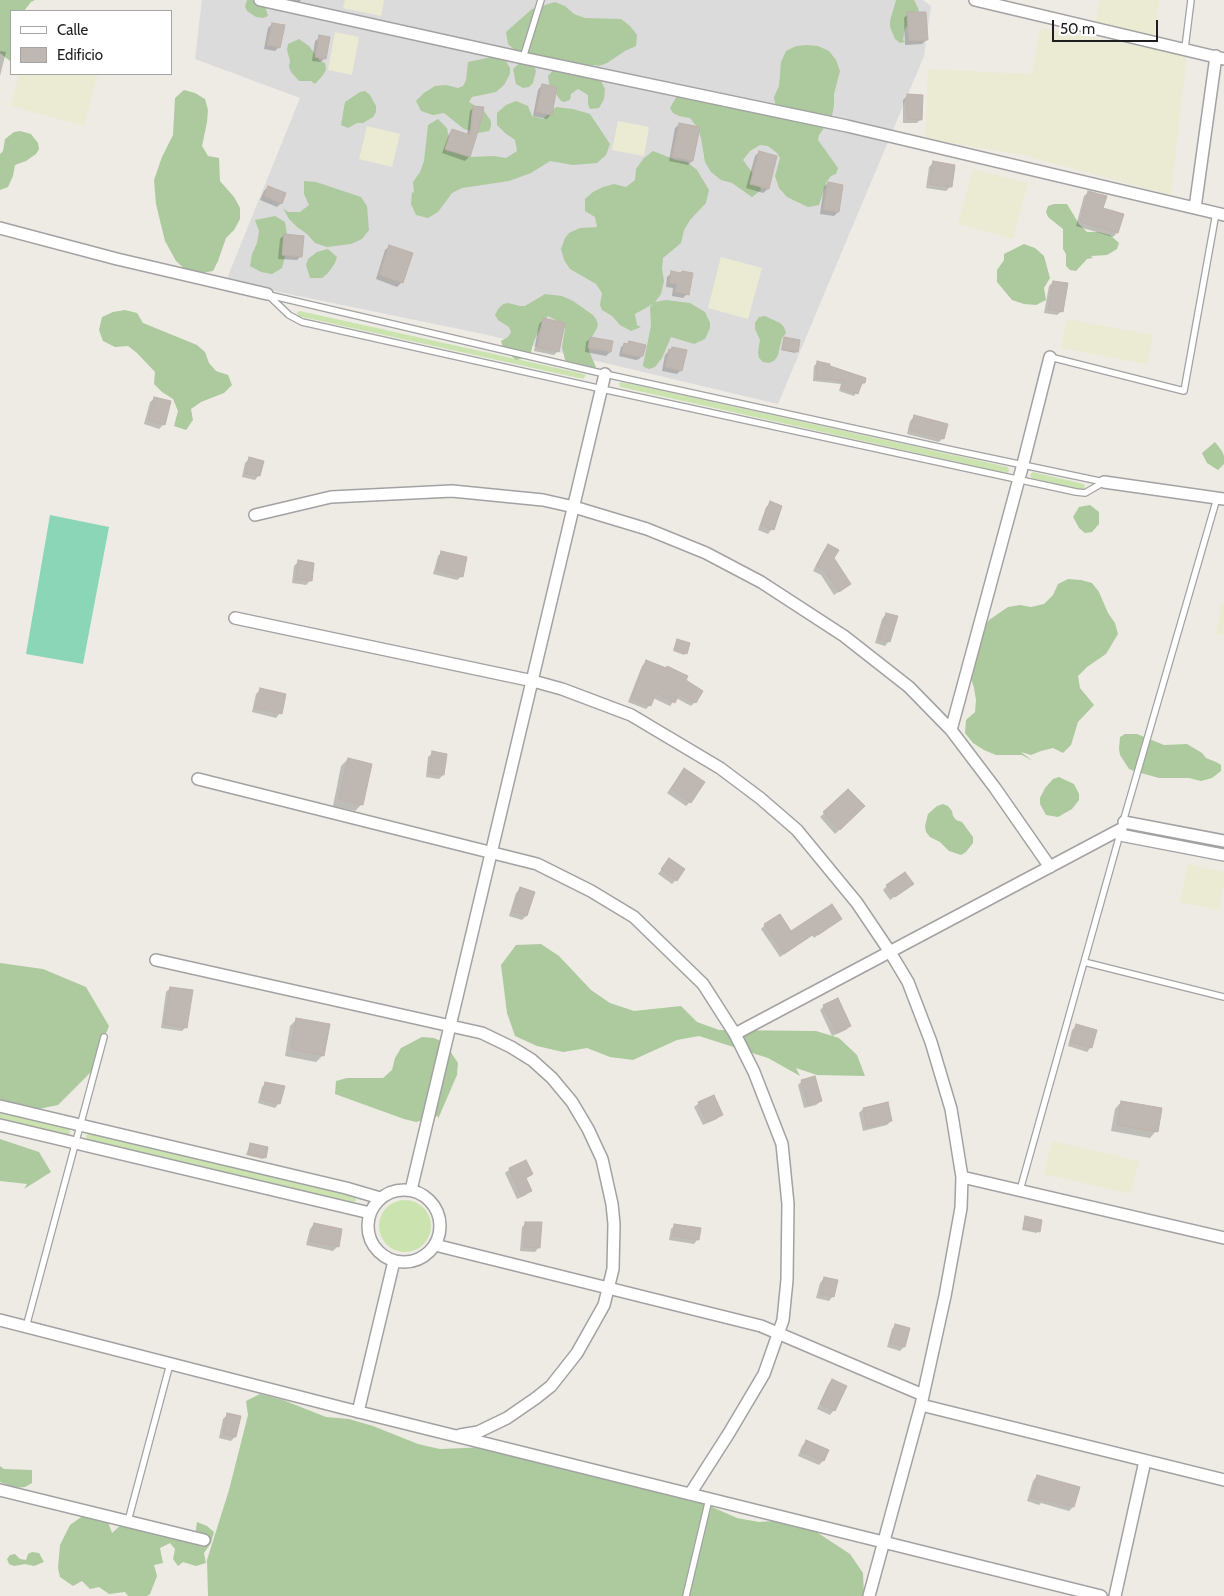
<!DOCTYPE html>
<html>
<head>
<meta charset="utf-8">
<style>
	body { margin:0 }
	#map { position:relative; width:1224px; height:1596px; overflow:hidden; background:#eeebe5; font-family:Cabin,sans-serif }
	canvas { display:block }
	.legend { position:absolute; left:10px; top:10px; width:162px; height:65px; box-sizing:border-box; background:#fff; border:1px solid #a5a5a5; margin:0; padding:6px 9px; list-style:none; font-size:15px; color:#1e1e1e }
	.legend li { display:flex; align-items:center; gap:10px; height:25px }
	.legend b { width:25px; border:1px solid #a5a5a5 }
	.scale { position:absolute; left:1052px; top:20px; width:106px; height:22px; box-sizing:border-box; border:2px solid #1e1e1e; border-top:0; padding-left:6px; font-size:15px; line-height:18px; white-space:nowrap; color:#1e1e1e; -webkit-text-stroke:4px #fff; paint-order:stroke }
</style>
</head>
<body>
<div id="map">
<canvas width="1224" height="1596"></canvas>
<ul class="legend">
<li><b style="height:6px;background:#fff"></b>Calle</li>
<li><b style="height:14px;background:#beb7b2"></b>Edificio</li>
</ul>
<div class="scale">50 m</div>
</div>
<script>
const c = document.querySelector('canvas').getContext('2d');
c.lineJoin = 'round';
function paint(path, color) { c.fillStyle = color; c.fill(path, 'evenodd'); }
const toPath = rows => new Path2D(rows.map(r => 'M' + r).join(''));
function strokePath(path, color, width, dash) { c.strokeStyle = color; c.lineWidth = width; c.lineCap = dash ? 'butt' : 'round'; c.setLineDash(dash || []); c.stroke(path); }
const residential = toPath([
	[202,0,923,0,931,6,924,56,778,404,483,334,226,281,300,98,195,59]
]);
const farmland = toPath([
	[345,0,384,0,381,16,343,8],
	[1100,0,1160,0,1153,36,1095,24],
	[1040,28,1187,55,1171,195,1019,154,925,139,928,69,1032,74],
	[335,32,359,37,352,75,328,70],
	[19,74,98,74,84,126,11,106],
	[618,121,649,127,644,156,612,150],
	[367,126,400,134,392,167,359,159],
	[973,169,1028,183,1013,239,958,224],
	[721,257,762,268,748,319,708,308],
	[1067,319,1153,335,1148,364,1061,348],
	[1221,603,1224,603,1224,635,1216,634],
	[1188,864,1224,872,1224,882,1219,910,1180,902],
	[1052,1141,1139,1161,1131,1194,1044,1174]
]);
const grass = toPath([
	[300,311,584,374,586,376,583,379,298,316,297,312],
	[622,382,1008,467,1009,471,1007,473,620,387,619,383],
	[1033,472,1084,484,1085,489,1082,490,1032,478,1030,475],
	[1132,828,1224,846,1224,851,1130,832,1130,829],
	[0,1113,69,1129,70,1133,68,1135,0,1118],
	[89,1134,355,1197,356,1201,353,1202,87,1139,86,1135],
	'379 1226a26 26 0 1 1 52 0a26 26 0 1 1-52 0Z'
]);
const forest = toPath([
	[0,0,35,0,31,2,24,11,11,11,11,60,10,61,0,53],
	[247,0,272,0,268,3,266,9,268,16,263,18,256,17,247,11,245,6],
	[896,0,914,0,919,10,905,29,903,40,905,42,900,43,895,39,890,27,890,21],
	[555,2,565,6,574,14,585,18,621,19,630,26,637,35,636,46,625,51,607,63,596,67,598,65,576,67,541,55,517,52,508,44,506,32,532,9],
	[299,39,309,46,320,61,325,63,326,70,323,75,315,84,311,81,299,81,291,72,289,67,290,61,287,50,288,44],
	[807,45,818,46,829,51,836,60,840,71,834,94,834,105,832,116,819,135,818,140,838,168,836,174,831,176,827,181,819,205,808,207,787,197,779,188,775,176,780,158,777,153,768,146,760,145,750,151,743,160,757,179,761,190,752,197,732,183,721,180,711,172,705,162,701,138,697,127,690,118,679,116,673,113,670,108,678,94,776,109,774,97,779,86,781,62,786,51,796,46],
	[492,57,504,58,510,68,510,74,504,85,496,92,472,97,469,102,484,111,491,121,491,126,489,131,478,133,464,129,444,113,433,115,421,111,416,101,424,93,435,86,446,85,458,88,463,86,466,80,468,62],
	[522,61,534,66,536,71,533,83,529,87,523,88,516,84,513,69],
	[554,69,598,79,601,81,605,89,604,99,599,108,590,109,588,104,588,95,578,89,571,94,570,100,564,102,561,101,549,84,548,76],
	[184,90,195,93,205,99,208,110,207,122,202,146,208,156,219,158,220,181,234,197,240,208,240,219,234,230,226,238,218,261,213,271,201,273,188,272,176,261,165,241,156,204,154,180,162,157,173,135,175,98],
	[365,91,370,95,376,106,376,112,373,117,363,123,357,123,348,128,341,125,345,102,360,92],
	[516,101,528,106,532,116,543,119,556,107,573,109,590,114,610,144,606,155,597,163,573,165,550,161,531,173,509,181,462,188,452,193,438,212,428,218,416,215,411,204,412,192,414,193,413,182,420,172,424,161,428,125,438,119,447,128,449,139,447,151,459,152,470,157,494,156,506,158,517,151,515,140,505,133,497,125,497,113,506,105],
	[20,131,31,134,38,143,39,149,36,154,26,161,15,165,13,176,8,187,0,190,0,154,3,151,5,139,14,132],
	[653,151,676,160,687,162,697,170,709,190,706,203,690,220,684,230,681,243,663,258,662,269,664,281,661,294,655,302,666,300,690,303,705,312,710,323,710,328,705,339,694,344,671,337,662,358,655,367,649,369,644,367,643,365,651,326,650,307,653,304,635,314,637,325,641,327,631,331,620,325,612,316,602,310,600,305,602,293,596,284,570,269,564,260,561,249,565,238,569,233,580,228,597,227,595,217,585,211,585,199,593,192,603,187,614,184,626,187,635,180,636,169,643,159],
	[304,181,316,182,361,197,367,206,369,230,362,239,351,244,327,247,315,243,307,234,297,227,289,219,283,208,288,212,300,212,309,205,304,194],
	[1054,204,1067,204,1079,224,1087,232,1098,232,1110,235,1119,243,1117,249,1107,255,1091,256,1093,258,1087,259,1076,271,1070,270,1066,266,1066,254,1063,249,1063,229,1048,217,1046,212,1048,206],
	[275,216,285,222,287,234,283,244,285,256,282,268,272,274,261,272,250,266,252,254,257,243,259,231,255,220],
	[1024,244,1035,248,1044,256,1050,278,1044,288,1046,300,1036,305,1024,304,1012,300,997,282,997,270,1004,260,1004,254],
	[328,249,337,257,335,263,328,273,322,278,310,278,306,265,308,259,317,252],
	[545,294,562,296,573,301,593,315,596,319,598,325,596,330,590,340,589,345,589,351,596,367,592,370,569,364,565,360,562,347,565,329,563,324,548,316,544,320,534,341,531,352,528,357,516,360,503,348,501,341,508,337,511,332,509,327,498,320,495,315,498,309,503,304,508,303,520,306,525,306],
	[125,310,137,313,143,323,197,345,205,352,209,363,216,371,228,375,232,385,224,393,201,402,191,409,193,420,186,430,174,426,178,411,173,399,162,392,154,384,155,372,137,353,128,346,115,347,103,341,99,330,102,317,113,312],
	[765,316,780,323,784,327,786,333,782,338,778,355,774,361,769,363,763,362,759,358,758,352,760,340,755,329,755,323,759,317],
	[1215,442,1222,451,1224,456,1224,464,1218,470,1207,463,1202,453],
	[1090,505,1099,512,1099,524,1092,532,1085,533,1079,528,1073,517,1079,507],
	[1068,579,1081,580,1092,583,1099,592,1108,613,1115,623,1118,634,1106,654,1087,667,1078,676,1080,688,1094,705,1078,722,1071,745,1063,753,1053,748,1041,751,1031,755,1021,752,1033,761,1022,755,996,755,984,750,973,743,965,733,966,720,975,712,976,700,974,688,966,663,969,651,989,620,1008,607,1020,605,1031,607,1044,604,1053,595,1058,584],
	[1125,734,1137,734,1164,745,1187,744,1202,753,1206,758,1216,762,1221,765,1221,771,1212,778,1201,781,1189,778,1159,778,1134,771,1129,769,1120,755,1119,749,1120,737],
	[1059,777,1074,784,1079,794,1079,800,1072,809,1058,817,1046,815,1040,804,1040,798,1045,788,1053,779],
	[943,804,948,806,952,811,953,816,956,820,962,822,973,837,973,843,966,852,961,855,949,851,940,842,930,837,926,832,925,826,928,814,937,806],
	[541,944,559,956,591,990,610,1003,634,1011,681,1006,697,1022,719,1030,816,1031,839,1038,857,1055,865,1076,817,1075,796,1068,800,1076,768,1058,699,1036,677,1040,633,1060,610,1057,587,1048,563,1052,537,1046,515,1036,507,1013,501,965,516,945],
	[0,963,43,969,86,987,109,1026,91,1072,58,1105,10,1115,0,1108],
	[422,1037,434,1038,445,1043,458,1063,457,1075,438,1119,438,1116,416,1122,404,1119,335,1094,336,1081,347,1078,383,1078,392,1070,395,1058,401,1048],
	[0,1139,39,1152,51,1172,24,1189,27,1184,0,1181],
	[260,1394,283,1400,326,1417,349,1419,373,1426,418,1444,440,1449,488,1447,674,1490,737,1518,759,1522,786,1520,809,1527,850,1554,863,1573,864,1596,208,1596,207,1560,229,1490,248,1415,246,1401],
	[0,1466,4,1469,32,1470,32,1483,25,1487,14,1488,0,1482],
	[84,1515,108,1522,112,1533,121,1525,195,1535,197,1522,207,1526,214,1532,211,1543,204,1553,206,1563,196,1566,183,1562,178,1566,173,1559,175,1549,170,1543,160,1548,163,1563,154,1565,157,1576,150,1594,147,1596,128,1596,125,1592,109,1594,99,1587,90,1589,82,1581,73,1586,60,1577,58,1568,60,1545,70,1525],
	[32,1552,39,1553,44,1562,34,1566,25,1564,14,1566,9,1564,7,1559,10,1555,15,1554,20,1559,26,1560,28,1554]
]);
const pitch = toPath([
	[50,515,109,527,83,664,26,654]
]);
const shadow = toPath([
	[287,0,301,0,299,3],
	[908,14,926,40,922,44,905,45,904,18],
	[272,24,279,47,275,51,264,49,268,28],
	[320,37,325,58,321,62,312,61,315,41],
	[0,51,6,52,0,76],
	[542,85,551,114,547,119,533,116,538,90],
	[908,95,921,119,917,123,903,123,903,100],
	[474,107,481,118,469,157,465,161,442,153,449,134,452,131,467,135,470,111],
	[680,124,698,128,692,161,688,165,669,161,675,128],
	[759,152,768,189,763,193,746,188,755,156],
	[933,163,950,187,946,191,926,188,929,167],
	[828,183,838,212,834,216,820,214,824,187],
	[268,187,281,203,277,207,260,200,264,191],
	[1089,192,1102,209,1117,233,1113,237,1076,226,1084,196],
	[284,235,301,256,297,260,278,259,280,239],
	[390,246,402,282,397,287,376,279,385,250],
	[682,272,687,294,683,298,672,296,673,288,666,287,667,277,672,273,680,274],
	[1053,282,1062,311,1057,315,1044,313,1049,286],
	[543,320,558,351,554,355,534,351,539,324],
	[591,338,610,352,606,356,585,352,586,342],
	[785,338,797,351,795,353,781,350],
	[629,343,642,356,639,359,636,360,619,356,621,347],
	[672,348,681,370,677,374,662,371,665,355],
	[817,363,828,367,864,382,854,396,839,391,841,384,813,381,814,366],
	[155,398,164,424,159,429,144,424,150,402],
	[914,417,943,438,939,442,907,434,910,421],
	[249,459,259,475,255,480,242,477,245,463],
	[770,503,772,529,768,534,758,530,766,507],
	[829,546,833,558,850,584,834,595,821,575,813,571,824,550],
	[442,552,462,576,457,580,433,574,438,556],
	[298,562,311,580,306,585,292,583,294,566],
	[886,614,889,641,885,646,875,643,882,619],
	[677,640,686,653,684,655,673,651],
	[646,662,684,680,695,702,691,706,676,698,670,706,653,698,650,705,646,709,628,702,642,666],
	[260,690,280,713,276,718,252,712,256,694],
	[433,753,443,775,439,779,426,777,428,757],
	[348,759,362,804,355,811,333,806,341,766],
	[680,774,690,802,686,806,667,793],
	[848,790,864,806,835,834,820,817],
	[669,860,676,880,672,884,658,874],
	[912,884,890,900,883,890,887,886],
	[520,889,526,916,522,920,509,916,516,893],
	[840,919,814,938,812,935,780,957,761,929,765,925,791,933],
	[170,988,186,1027,182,1031,161,1028,166,992],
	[824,1006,850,1026,846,1030,832,1036,820,1010],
	[297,1019,323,1055,316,1062,285,1056,290,1026],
	[1076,1026,1091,1047,1087,1052,1068,1046,1072,1030],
	[802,1081,821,1101,816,1105,804,1108,798,1085],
	[266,1083,279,1103,275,1108,258,1103,262,1087],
	[1121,1102,1156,1131,1150,1138,1111,1131,1115,1109],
	[699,1103,721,1115,717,1119,703,1125,694,1107],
	[863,1109,891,1121,887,1125,863,1131,859,1113],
	[250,1144,265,1157,263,1159,246,1155],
	[510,1169,531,1174,525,1179,530,1190,526,1195,517,1199,505,1173],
	[1026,1217,1038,1231,1037,1233,1022,1230],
	[526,1223,539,1247,535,1252,520,1251,522,1227],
	[314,1224,337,1247,333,1251,306,1245,310,1229],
	[675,1225,698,1239,694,1244,669,1240,671,1229],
	[824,1278,833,1296,829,1301,816,1298,820,1283],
	[896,1325,909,1329,904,1347,900,1351,887,1347,892,1329],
	[832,1380,834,1410,830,1415,817,1409,828,1385],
	[228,1414,235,1437,231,1441,219,1438,223,1419],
	[806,1442,823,1461,819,1465,798,1456,802,1446],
	[1037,1476,1073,1507,1069,1511,1041,1503,1039,1505,1027,1501,1033,1481]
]);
const building = toPath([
	[907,12,926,12,928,40,909,41,907,12],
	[272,23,285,25,280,48,267,45,272,23],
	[319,35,330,37,326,59,315,57,319,35],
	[542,84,557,87,552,115,536,112,542,84],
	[907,94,923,95,922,120,907,119,907,94],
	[473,106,484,107,482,118,470,157,445,149,452,129,470,135,473,106],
	[679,123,700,127,693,161,672,157,679,123],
	[759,151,777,156,769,189,750,184,759,151],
	[933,161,955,165,952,187,929,184,933,161],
	[828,182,843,185,839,212,823,210,828,182],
	[268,186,286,193,282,204,264,196,268,186],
	[1088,191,1107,196,1103,208,1124,214,1118,233,1080,222,1088,191],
	[284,234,304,236,302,257,282,255,284,234],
	[389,245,413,253,403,283,379,275,389,245],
	[671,271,681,273,682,271,693,273,689,295,675,292,677,284,669,283,671,271],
	[1053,281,1068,283,1063,312,1048,309,1053,281],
	[543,318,565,323,559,352,537,347,543,318],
	[590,337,613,341,611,352,588,348,590,337],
	[784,337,800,340,798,352,782,349,784,337],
	[629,341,646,345,643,356,641,356,640,357,622,353,624,343,628,344,629,341],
	[672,347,687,350,682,371,665,367,669,349,671,350,672,347],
	[817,361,830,364,830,366,866,378,865,383,862,383,858,394,841,388,844,381,816,378,817,361],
	[154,397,171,401,165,425,148,420,154,397],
	[914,415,948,424,944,439,910,430,914,415],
	[249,457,264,461,260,476,245,473,249,457],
	[770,501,782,506,774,530,761,525,770,501],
	[828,544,839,550,834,558,851,584,839,592,825,571,816,566,828,544],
	[441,551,467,557,463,577,437,570,441,551],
	[298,560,314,563,312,581,295,579,298,560],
	[886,613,898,616,890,642,879,639,886,613],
	[677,639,690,643,687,654,674,649,677,639],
	[646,660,666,668,667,666,688,676,686,680,703,691,696,703,679,694,675,703,656,693,651,706,631,698,646,660],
	[260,688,286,694,282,714,255,708,260,688],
	[432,751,447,754,444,775,429,773,432,751],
	[348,758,372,764,363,805,339,799,348,758],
	[684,768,705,782,691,803,671,789,684,768],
	[848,789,865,806,840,830,823,812,848,789],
	[669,858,685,869,677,881,661,869,669,858],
	[905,872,914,884,895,897,886,885,905,872],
	[520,887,535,892,527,916,512,911,520,887],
	[832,904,842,919,818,935,817,932,784,954,764,924,780,914,791,931,832,904],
	[170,987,193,990,187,1028,164,1024,170,987],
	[838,998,851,1026,837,1033,823,1005,838,998],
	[296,1018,330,1024,324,1056,291,1049,296,1018],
	[1076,1024,1097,1030,1092,1048,1071,1042,1076,1024],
	[815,1076,822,1101,808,1105,801,1080,815,1076],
	[265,1082,285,1086,280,1104,261,1099,265,1082],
	[714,1095,723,1115,707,1122,698,1102,714,1095],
	[1121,1101,1162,1108,1158,1132,1117,1125,1121,1101],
	[888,1102,892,1121,867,1127,863,1108,888,1102],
	[250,1143,268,1147,266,1158,248,1154,250,1143],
	[526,1160,533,1174,526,1178,532,1191,521,1196,509,1168,526,1160],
	[1025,1216,1042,1220,1040,1232,1023,1228,1025,1216],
	[525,1222,542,1222,540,1248,524,1247,525,1222],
	[314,1223,342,1229,339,1247,310,1241,314,1223],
	[674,1224,701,1228,699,1240,673,1236,674,1224],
	[824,1277,838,1280,834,1297,820,1294,824,1277],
	[895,1324,910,1328,905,1347,890,1343,895,1324],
	[832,1379,847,1386,835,1411,820,1404,832,1379],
	[227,1413,241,1416,236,1437,223,1434,227,1413],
	[806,1440,829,1450,824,1461,801,1452,806,1440],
	[1037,1475,1080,1487,1074,1507,1045,1499,1045,1501,1031,1497,1037,1475]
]);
const service = toPath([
	[1185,48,1191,0],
	[523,58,541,0],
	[267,294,289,315,302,322,602,389,1076,492,1085,493,1104,482],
	[269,295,605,374,952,450,1104,482],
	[1050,357,1184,391,1216,213],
	[1123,822,1217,498],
	[1084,962,1224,997],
	[1020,1190,1120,834],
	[26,1327,104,1037],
	[128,1521,170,1364],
	[686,1596,709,1499]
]);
const minor = toPath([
	[260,0,523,58,847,126,1224,215],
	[975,0,1224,59],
	[1195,208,1216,56],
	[0,228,117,259,267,294],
	[1104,482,1224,499],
	[255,515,331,497,452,491,543,500,574,507,647,529,706,553,761,582,844,636,909,687,951,730,995,788,1050,867],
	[235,618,533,681,562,689,631,715,720,768,760,798,797,830,857,903,890,952,908,982,931,1042,951,1109,962,1177,961,1208,945,1296,921,1405,869,1596],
	[951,730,1023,464,1050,357],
	[198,779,537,864,591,891,634,917,703,984,735,1034,754,1072,782,1144,788,1204,787,1280,783,1320,764,1374,729,1433,690,1494],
	[1124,822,1224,841],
	[1120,835,1224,855],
	[156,960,482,1033,511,1047,532,1060,552,1078,572,1102,588,1129,602,1159,612,1204,614,1224,613,1269,604,1305,577,1353,551,1386,536,1398,507,1418,478,1432,460,1435],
	[735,1034,1121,829],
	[0,1106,346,1188,380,1198],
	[0,1125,370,1213],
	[962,1177,1224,1238],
	'368 1226a36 36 0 1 1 72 0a36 36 0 1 1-72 0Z',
	[411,1190,605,374],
	[435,1245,761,1326,923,1395],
	[0,1320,343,1408,1101,1596],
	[921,1405,1224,1480],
	[358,1412,394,1261],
	[0,1490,204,1540],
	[1115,1596,1145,1461]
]);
paint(residential, '#dcdbdb');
paint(farmland, '#eaebd2');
paint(grass, '#cbe4af');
paint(forest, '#acca9d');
paint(pitch, '#8ad6b7');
paint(shadow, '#0003');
paint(building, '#beb7b2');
strokePath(building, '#bfb2a9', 1);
strokePath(service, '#a2a2a2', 8);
strokePath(minor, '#a2a2a2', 14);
strokePath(service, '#fff', 5.5);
strokePath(minor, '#fff', 11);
</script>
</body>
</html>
